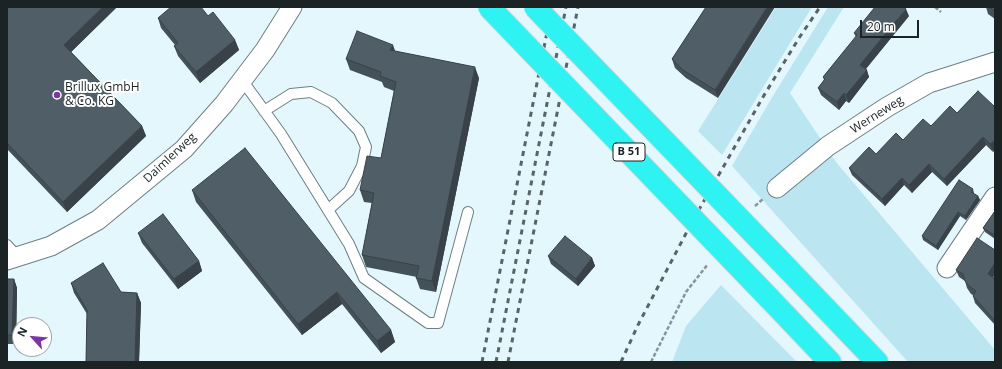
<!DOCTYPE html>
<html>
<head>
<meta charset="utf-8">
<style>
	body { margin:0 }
	#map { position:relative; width:1002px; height:369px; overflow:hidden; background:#e4f7fd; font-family:"Open Sans",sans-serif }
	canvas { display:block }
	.frame { position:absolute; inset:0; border:8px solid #1c2325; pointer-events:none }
	.north { position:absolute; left:12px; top:317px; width:40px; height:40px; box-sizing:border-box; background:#fff; border:1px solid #a4a7a8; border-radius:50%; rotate:297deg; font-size:11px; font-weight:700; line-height:16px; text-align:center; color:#1c2325 }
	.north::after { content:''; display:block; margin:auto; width:14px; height:18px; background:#7d34a6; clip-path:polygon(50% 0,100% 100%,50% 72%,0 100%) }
	.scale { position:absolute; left:860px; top:20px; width:59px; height:18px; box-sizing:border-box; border:2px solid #1c2325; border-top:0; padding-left:5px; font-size:12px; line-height:14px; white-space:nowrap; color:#1c2325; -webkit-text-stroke:3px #fff; paint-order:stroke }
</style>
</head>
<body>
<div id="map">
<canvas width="1002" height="369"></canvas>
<div class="frame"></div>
<div class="north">N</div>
<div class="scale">20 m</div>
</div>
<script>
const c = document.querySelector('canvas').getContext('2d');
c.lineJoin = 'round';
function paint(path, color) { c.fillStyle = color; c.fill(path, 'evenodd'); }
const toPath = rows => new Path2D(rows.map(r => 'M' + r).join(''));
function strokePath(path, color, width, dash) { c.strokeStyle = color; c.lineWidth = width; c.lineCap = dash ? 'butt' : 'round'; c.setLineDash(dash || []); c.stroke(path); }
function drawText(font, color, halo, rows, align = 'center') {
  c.font = font + ' "Open Sans",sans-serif'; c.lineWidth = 4; c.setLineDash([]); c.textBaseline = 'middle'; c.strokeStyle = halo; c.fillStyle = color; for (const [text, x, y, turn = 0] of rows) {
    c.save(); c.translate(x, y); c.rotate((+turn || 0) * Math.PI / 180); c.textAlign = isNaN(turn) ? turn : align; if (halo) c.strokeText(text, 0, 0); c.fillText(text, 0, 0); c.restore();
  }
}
const green = toPath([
	[776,7,812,7,722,155,698,131],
	[828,7,844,7,790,93,836,162,995,350,995,362,908,362,732,166,771,99],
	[721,285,797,362,672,362,686,326]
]);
const path = toPath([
	[935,7,941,12],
	[755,206,763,199],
	[651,362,686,292,708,264]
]);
const lane = toPath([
	[242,80,281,134,328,210,349,244,364,278,428,323,438,323,468,212],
	[264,111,291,94,311,92,332,103,359,131,366,147,362,166,349,191,328,210],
	[7,245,17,256]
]);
const street = toPath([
	[777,188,828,146,887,107,929,83,995,62],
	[7,260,51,246,98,220,184,149,224,104,265,50,292,7],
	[947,268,995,197]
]);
const highway = toPath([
	[789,270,877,362],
	[769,298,830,362]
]);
const rail = toPath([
	[482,362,552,7],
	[496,362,566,7],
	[508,362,578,7],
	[621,362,638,325,692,222,763,97,799,38,820,7]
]);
const highwayBridge = toPath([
	[489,7,769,298],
	[535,7,789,270]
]);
const wall = toPath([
	[7,7,117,7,71,52,142,126,146,136,67,212,7,149],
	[706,7,718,98,686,78,675,68,672,59],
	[986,7,995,7,995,19,988,14],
	[208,16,235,40,239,50,200,83,178,56,174,46,175,45,161,28,158,18],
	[909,16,866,69,869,77,849,103,846,101,839,110,821,95,818,88,824,80,823,77,856,37,854,33],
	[395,51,479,78,436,292,420,289,416,278,417,277,366,267,362,255,372,203,364,202,360,190,381,158,394,91,384,87,382,82,350,70,346,59],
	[978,91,993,152,986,145,947,186,932,172,912,193,904,185,885,206,852,175,849,168,957,113],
	[973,189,974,193,974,194,978,196,980,200,966,220,960,216,938,250,923,240,922,236],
	[192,190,391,330,395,342,381,353,342,304,302,335,196,202],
	[995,211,995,239,985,232,983,228],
	[138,233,199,261,202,271,178,289,142,243],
	[995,250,995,274,993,277,995,279,995,325,975,303,973,296,973,295,971,294,967,288,965,281,959,277,956,270],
	[548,256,592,258,595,266,578,286,551,264],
	[7,279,14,279,17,288,16,344,7,344],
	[71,283,121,292,137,293,141,303,139,362,86,362,87,314,74,293]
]);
const shadedWall = toPath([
	[103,7,117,7,68,55,64,45],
	[767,7,775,7,718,98,715,90],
	[906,9,909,16,863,72,860,65],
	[235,40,239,50,200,83,196,72],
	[393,45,397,56,390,50],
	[475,67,479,78,436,292,432,281],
	[867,70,869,77,849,103,846,95],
	[844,93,846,101,839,110,837,102],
	[142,126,146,136,67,212,63,202],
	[983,137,986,145,947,186,944,179],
	[995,140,995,150,993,152,990,144],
	[929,164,932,172,912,193,909,185],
	[902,178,904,185,885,206,882,199],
	[978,196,980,200,966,220,965,216],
	[958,212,960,216,938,250,936,246],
	[592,258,595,266,578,286,576,279],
	[199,261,202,271,178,289,174,279],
	[995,263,995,274,991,281,988,274],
	[14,279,17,288,16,344,12,335],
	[337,292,342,304,302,335,298,324],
	[137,293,141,303,139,362,135,362],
	[391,330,395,342,381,353,377,341]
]);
const building = toPath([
	[7,7,103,7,64,45,142,126,63,202,7,143,7,7],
	[171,7,201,7,208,16,213,12,235,40,196,72,174,46,178,43,158,18,171,7],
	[706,7,767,7,715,90,683,70,672,59,706,7],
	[875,7,904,7,906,9,860,65,867,70,846,95,844,93,837,102,818,88,825,79,823,77,857,35,854,33,875,7],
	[989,7,995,7,995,11,989,7],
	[357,31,393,45,390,50,475,67,432,281,416,278,419,266,362,255,374,193,360,190,367,156,381,158,396,82,380,76,381,72,346,59,357,31],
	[978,91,995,107,995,140,990,144,983,137,944,179,929,164,909,185,902,178,882,199,849,168,869,147,876,154,896,133,903,140,923,119,931,126,950,106,957,113,978,91],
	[245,148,391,330,377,341,337,292,298,324,192,190,245,148],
	[959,180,973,189,971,192,978,196,965,216,958,212,936,246,922,236,959,180],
	[995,211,995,234,994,235,983,228,995,211],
	[163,214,199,261,174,279,138,233,163,214],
	[565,236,592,258,576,279,548,256,565,236],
	[977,238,995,250,995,263,988,274,995,279,995,321,973,296,976,291,969,286,965,281,963,274,956,270,977,238],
	[103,263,121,292,137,293,135,362,86,362,87,310,71,283,103,263],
	[7,279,14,279,12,335,7,335,7,279]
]);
const markers = [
	[57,95,4,"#7d34a6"]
];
const shields = [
	[629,152,32]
];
const shieldNames = [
	["B 51",629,152]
];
const poiNames = [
	["Brillux GmbH",65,88],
	["& Co. KG",65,102]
];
const streetNames = [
	["Werneweg",877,115,-32],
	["Daimlerweg",170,158,-43]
];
paint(green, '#bbe6f1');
strokePath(lane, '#6d7f84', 12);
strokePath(street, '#6d7f84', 21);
strokePath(highway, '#d6d7d8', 24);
strokePath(path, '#889599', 2.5, [4, 2]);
strokePath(lane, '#fff', 10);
strokePath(street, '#fff', 19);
strokePath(highway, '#2ff2f3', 22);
strokePath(rail, '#596467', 3, [5, 5]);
strokePath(highwayBridge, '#d6d7d8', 24, []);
strokePath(highwayBridge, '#2ff2f3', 22);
paint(wall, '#455159');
paint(shadedWall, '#384248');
paint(building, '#505e67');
strokePath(building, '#384248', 1);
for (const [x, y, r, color] of markers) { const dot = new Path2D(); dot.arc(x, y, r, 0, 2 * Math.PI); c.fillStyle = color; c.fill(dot); strokePath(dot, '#fff', 1.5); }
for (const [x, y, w] of shields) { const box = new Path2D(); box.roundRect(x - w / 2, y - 9, w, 18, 3); c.fillStyle = '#fff'; c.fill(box); strokePath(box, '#1c2325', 1); }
drawText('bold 11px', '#1c2325', null, shieldNames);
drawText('12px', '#1c2325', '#fff', poiNames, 'left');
drawText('12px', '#1c2325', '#fff', streetNames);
</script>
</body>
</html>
